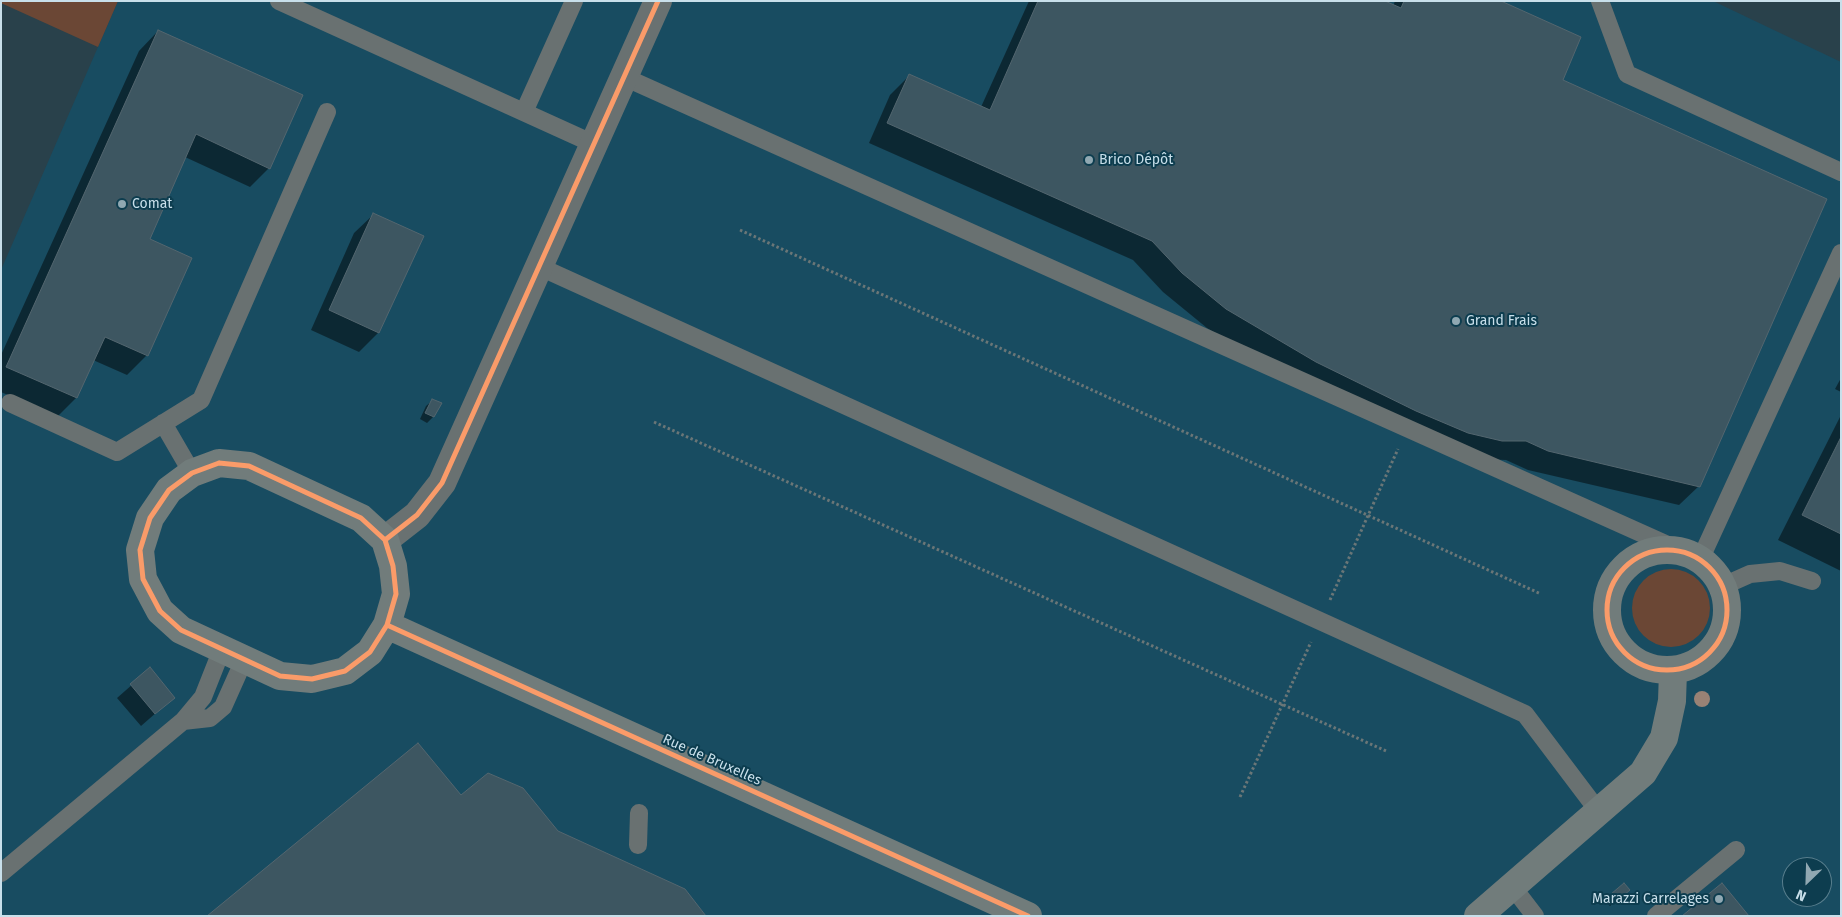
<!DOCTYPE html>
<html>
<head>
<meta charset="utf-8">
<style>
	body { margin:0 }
	#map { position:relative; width:1842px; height:917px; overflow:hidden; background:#29414b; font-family:"Fira Sans",sans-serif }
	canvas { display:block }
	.frame { position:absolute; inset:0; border:2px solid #c8dfea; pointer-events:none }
	.north { position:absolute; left:1782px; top:857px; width:50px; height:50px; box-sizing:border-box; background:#0d3d4f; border:1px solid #587e8d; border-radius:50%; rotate:204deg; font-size:14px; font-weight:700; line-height:20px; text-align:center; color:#c8dfea }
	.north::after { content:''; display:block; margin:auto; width:18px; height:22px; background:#90a8b2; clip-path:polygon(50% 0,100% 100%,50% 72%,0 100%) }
</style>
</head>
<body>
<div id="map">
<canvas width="1842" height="917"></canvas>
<div class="frame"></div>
<div class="north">N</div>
</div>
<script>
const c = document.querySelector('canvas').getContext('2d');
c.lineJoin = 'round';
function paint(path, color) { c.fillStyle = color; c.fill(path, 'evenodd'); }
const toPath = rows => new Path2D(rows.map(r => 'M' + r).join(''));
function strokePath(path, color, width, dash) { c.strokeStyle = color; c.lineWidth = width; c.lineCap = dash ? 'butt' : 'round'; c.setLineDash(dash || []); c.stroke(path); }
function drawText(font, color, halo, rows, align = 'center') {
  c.font = font + ' "Fira Sans",sans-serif'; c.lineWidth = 4; c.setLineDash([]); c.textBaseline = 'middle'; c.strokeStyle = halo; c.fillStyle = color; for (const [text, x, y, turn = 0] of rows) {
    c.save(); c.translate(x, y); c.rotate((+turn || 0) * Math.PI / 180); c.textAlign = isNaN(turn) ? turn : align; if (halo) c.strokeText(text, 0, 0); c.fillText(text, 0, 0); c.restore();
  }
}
const built = toPath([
	[118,1,1713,1,1841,62,1841,916,1,916,1,270],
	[1792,867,1822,867,1822,897,1792,897]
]);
const green = toPath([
	[1,1,118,1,98,47,1,3],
	'1632 608a39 39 0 1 1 78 0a39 39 0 1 1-78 0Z'
]);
const shadow = toPath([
	[1029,1,1382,1,1393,6,1395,1,1498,1,1561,81,1699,486,1679,505,1528,470,1506,460,1482,459,1265,364,1207,328,1163,292,1133,260,869,143,890,95,909,76,981,107],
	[158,31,269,168,250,187,185,157,148,239,190,259,146,356,127,375,93,360,76,398,57,417,1,392,1,355,139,51],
	[374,214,378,333,359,352,311,330,354,233],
	[1841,378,1841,392,1835,389],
	[433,400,433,417,427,423,420,419,426,406],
	[1841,415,1841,571,1778,540],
	[150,669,173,698,141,726,117,698],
	[1623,885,1622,896,1610,906,1605,901]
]);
const building = toPath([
	[1038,1,1385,1,1401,8,1404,1,1501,1,1581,37,1563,80,1827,199,1700,487,1548,451,1526,441,1502,441,1468,433,1416,411,1316,362,1226,309,1182,273,1152,241,887,123,909,74,990,110,1038,1],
	[158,30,303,95,270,169,196,134,150,239,192,258,148,356,105,337,77,398,6,367,158,30],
	[373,213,424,236,379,333,329,310,373,213],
	[432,399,442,403,434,417,425,413,432,399],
	[1841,437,1841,534,1802,515,1841,437],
	[150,667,175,698,155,714,130,684,150,667],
	[418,743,461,795,488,773,523,788,558,831,685,889,706,916,207,916,418,743],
	[1624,883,1630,890,1617,901,1611,894,1624,883],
	[1722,883,1749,916,1682,916,1722,883]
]);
const path = toPath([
	[740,230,1541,594],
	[654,422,1386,751],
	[1330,600,1398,449],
	[1240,797,1311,642]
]);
const lane = toPath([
	[279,1,594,144],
	[1600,1,1627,74,1841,172],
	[624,77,1681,551],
	[524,112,574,1],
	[540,267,1525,714,1599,812],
	[10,403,117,452,201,400,327,112],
	[163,423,192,473],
	[1700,560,1841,253],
	[1723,586,1750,574,1780,571,1812,581],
	[183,721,210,718,223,707,244,660],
	[638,845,639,813],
	[1,873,183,721,203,697,222,649],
	[1512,886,1535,916],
	[1656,916,1736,850]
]);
const street = toPath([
	[385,540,417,515,442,483,658,1]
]);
const secondary = toPath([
	[219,463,249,466,361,518,385,540,393,566,396,594,387,625,370,652,345,671,312,679,280,676,181,630,160,611,143,579,140,550,150,518,169,490,192,473,219,463],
	'1607 610a60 60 0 1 1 120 0a60 60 0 1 1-120 0Z',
	[387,625,1028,916],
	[1478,916,1643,773,1664,738,1672,701,1673,671]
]);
const cycleway = toPath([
	[219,463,249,466,361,518,385,540,393,566,396,594,387,625,370,652,345,671,312,679,280,676,181,630,160,611,143,579,140,550,150,518,169,490,192,473,219,463],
	[385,540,417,515,442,483,658,1],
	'1607 610a60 60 0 1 1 120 0a60 60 0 1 1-120 0Z',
	[387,625,1028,916]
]);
const trees = [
	[1702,699]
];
const markers = [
	[1089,160,5,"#90a8b2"],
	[122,204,5,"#90a8b2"],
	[1456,321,5,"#90a8b2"],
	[1719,899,5,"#90a8b2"]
];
const poiNames = [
	["Brico Dépôt",1099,160],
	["Comat",132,204],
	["Grand Frais",1466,321],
	["Marazzi Carrelages",1709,899,"right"]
];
const streetNames = [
	["Rue de Bruxelles",712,760,24]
];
paint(built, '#184c61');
paint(green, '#6b4735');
paint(shadow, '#0007');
paint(building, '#3d5661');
strokePath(building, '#53666f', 1);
strokePath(path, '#6a7677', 3, [2.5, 2.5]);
strokePath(lane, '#697171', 18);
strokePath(street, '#697171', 28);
strokePath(secondary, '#717c7b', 28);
strokePath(cycleway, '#fa9b69', 5);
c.fillStyle = '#998275';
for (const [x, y] of trees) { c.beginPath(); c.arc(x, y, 8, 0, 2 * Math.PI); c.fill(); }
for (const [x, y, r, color] of markers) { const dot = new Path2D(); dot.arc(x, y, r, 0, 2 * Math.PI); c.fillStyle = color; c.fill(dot); strokePath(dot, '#0d3d4f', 2); }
drawText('14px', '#c8dfea', '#0d3d4f', poiNames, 'left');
drawText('14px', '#c8dfea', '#0d3d4f', streetNames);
</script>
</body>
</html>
